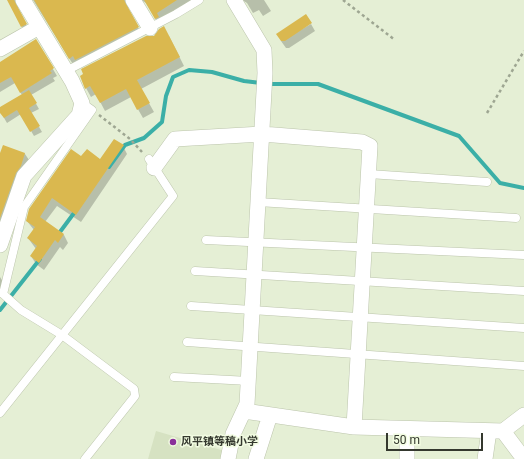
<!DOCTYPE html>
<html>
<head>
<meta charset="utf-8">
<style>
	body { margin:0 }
	#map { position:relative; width:524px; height:459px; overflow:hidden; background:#e5efd5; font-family:Roboto,sans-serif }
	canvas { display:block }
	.scale { position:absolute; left:386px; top:433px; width:97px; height:18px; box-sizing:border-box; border:2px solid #34382e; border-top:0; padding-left:5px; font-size:12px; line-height:14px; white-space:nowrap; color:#34382e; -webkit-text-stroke:3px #f2fce2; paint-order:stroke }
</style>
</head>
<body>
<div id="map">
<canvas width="524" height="459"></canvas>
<div class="scale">50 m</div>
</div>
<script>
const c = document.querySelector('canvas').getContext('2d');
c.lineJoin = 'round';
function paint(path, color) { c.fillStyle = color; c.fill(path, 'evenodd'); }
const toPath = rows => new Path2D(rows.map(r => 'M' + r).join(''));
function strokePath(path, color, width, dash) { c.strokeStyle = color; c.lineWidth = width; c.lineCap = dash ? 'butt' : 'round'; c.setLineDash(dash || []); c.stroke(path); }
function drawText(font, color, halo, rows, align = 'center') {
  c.font = font + ' Roboto,"Noto Sans SC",sans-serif'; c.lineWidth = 3; c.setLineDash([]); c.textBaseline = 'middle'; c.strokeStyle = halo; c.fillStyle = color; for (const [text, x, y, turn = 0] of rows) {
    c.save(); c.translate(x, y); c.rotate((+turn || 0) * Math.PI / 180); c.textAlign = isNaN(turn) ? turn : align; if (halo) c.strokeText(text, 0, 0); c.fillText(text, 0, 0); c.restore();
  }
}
const built = toPath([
	[156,431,228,452,226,459,148,459]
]);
const shadow = toPath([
	[8,0,23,0,18,8,30,32,26,34],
	[33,0,133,0,128,9,142,35,74,66],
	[141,0,193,0,160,26,146,3],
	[242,0,264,0,271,11,263,16,259,10,253,13,247,3],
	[311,24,315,31,289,48,286,48,281,41],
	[169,36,184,66,141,89,154,112,143,118,131,97,105,111,96,94,91,97,86,88],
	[36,40,57,76,53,78,55,81,31,95,39,109,31,113,42,132,34,136,21,114,7,123,0,111,0,109,22,95,15,83,0,92,0,66],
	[3,146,25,154,29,160,0,233,0,156],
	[123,146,127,154,81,222,57,206,45,222,64,235,68,243,63,250,60,247,44,270,36,264,31,256,36,249,28,238,34,230,27,221,82,158,101,160],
	[0,277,5,285,0,298]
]);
const stream = toPath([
	[268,84,318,84,459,136,500,183,524,188],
	[109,167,125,145,144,138,162,122,166,96,173,77,189,70,212,72,244,81,261,83],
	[57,236,77,209],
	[0,310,40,259]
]);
const building = toPath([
	[7,0,14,0,27,24,21,27],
	[34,0,124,0,139,27,75,60,73,56,69,59],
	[144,0,177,0,157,13,159,17,155,19],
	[306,14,312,23,285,41,281,41,276,34],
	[164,26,180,57,137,80,150,103,137,110,126,89,100,103,90,86,85,89,80,76,83,74,81,69,146,36,154,36,159,29],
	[36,39,54,68,50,71,52,73,20,93,11,77,0,83,0,62],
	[29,90,37,103,29,108,40,126,30,132,17,110,4,118,0,113,0,107],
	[114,139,124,145,76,215,52,198,40,217,64,234,58,243,55,240,39,263,30,256,37,246,27,238,35,227,26,221,29,209,71,149,81,156,87,149,100,159],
	[3,145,25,153,21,166,16,173,0,218,0,153]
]);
const path = toPath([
	[343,0,395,40],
	[487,113,524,51],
	[99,115,130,139,142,152]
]);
const lane = toPath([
	[66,71,176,14,199,0],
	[82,103,92,110,24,207,3,294,21,310,62,335,134,389,135,396,85,459],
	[369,174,487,182],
	[258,202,516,218],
	[206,240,524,255],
	[195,271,524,291],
	[191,306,524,328],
	[187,342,524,366],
	[174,377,249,381],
	[0,413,173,196,149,159]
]);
const street = toPath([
	[133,0,150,28],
	[0,49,39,27],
	[154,168,175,139,262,134,362,142,370,146,354,427],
	[0,245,24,176,79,115,82,103,72,81,23,0],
	[244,411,354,427,503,431,524,415],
	[407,429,407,459],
	[503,431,524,459],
	[228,459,233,434,247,404,265,73,264,50,234,0],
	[256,459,270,415],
	[485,459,489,431]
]);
const markers = [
	[173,442,4,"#8a2f9a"]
];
const poiNames = [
	["风平镇等稿小学",181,442]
];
paint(built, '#d6e2c2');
paint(shadow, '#0003');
strokePath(stream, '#3bafa7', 4);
paint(building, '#dab84f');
strokePath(lane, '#bbc4ab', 9);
strokePath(street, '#bbc4ab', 16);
strokePath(path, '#9ea692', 2.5, [3, 3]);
strokePath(lane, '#fff', 8);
strokePath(street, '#fff', 15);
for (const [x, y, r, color] of markers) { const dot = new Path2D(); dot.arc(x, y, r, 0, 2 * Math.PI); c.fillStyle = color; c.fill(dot); strokePath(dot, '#f2fce2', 1.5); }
drawText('bold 11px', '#34382e', '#f2fce2', poiNames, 'left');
</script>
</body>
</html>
